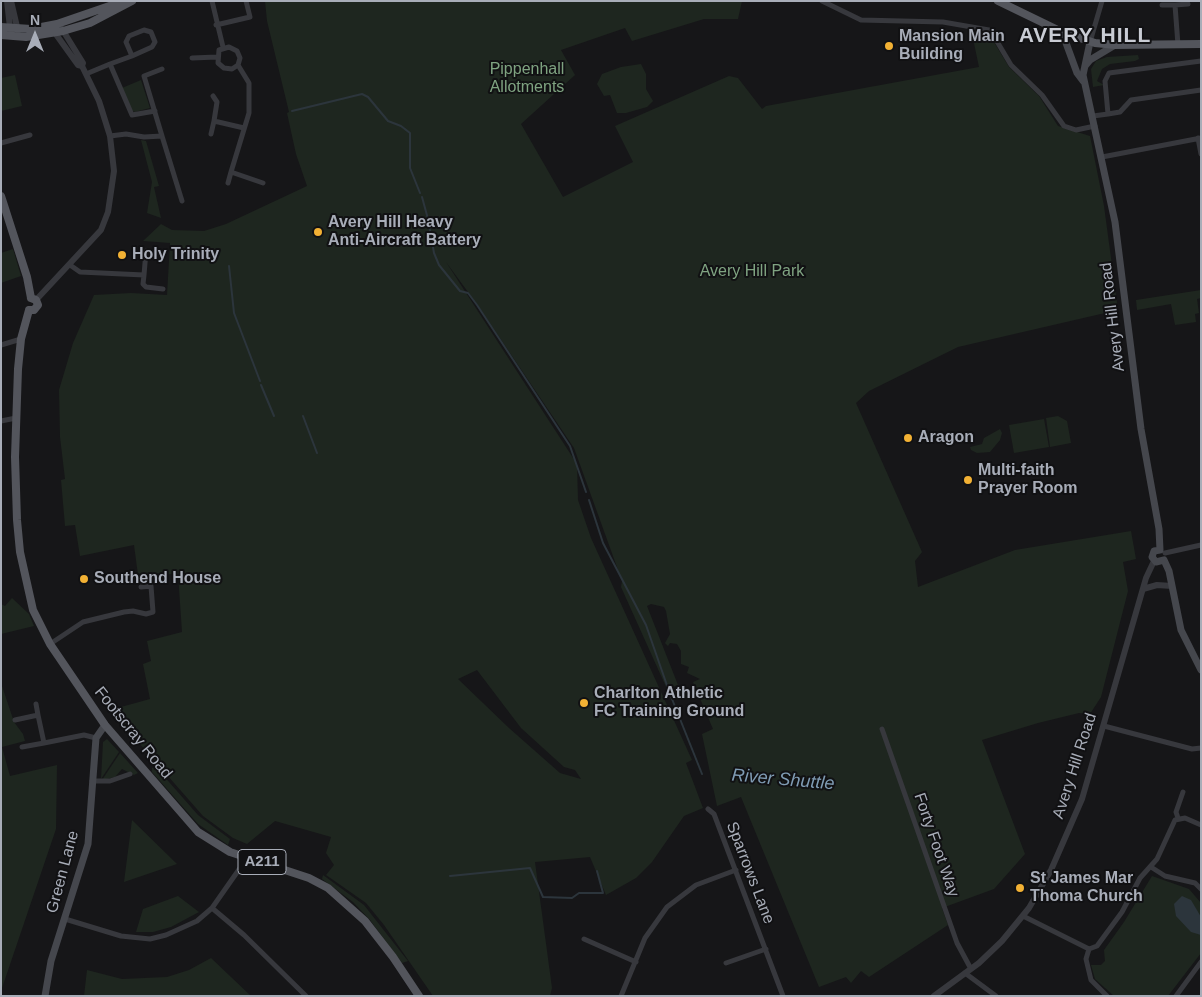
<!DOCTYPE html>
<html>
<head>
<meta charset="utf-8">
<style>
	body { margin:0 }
	#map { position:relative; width:1202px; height:997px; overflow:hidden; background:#161618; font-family:Arial,sans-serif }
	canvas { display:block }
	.frame { position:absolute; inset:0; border:2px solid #a8adb8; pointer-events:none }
	.north { position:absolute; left:10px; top:10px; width:50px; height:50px; -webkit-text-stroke:4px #111113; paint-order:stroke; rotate:0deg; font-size:14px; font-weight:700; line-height:20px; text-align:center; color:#a8adb8 }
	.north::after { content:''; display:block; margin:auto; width:18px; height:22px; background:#a8adb8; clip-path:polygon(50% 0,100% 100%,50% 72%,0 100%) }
</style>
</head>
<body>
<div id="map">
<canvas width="1202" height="997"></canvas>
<div class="frame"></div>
<div class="north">N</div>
</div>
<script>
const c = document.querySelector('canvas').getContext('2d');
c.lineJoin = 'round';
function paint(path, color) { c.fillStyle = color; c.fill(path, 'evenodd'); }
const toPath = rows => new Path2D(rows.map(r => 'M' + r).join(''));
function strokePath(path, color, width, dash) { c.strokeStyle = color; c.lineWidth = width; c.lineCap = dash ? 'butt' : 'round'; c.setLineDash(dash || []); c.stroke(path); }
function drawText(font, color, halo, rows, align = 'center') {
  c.font = font + ' Arial,sans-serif'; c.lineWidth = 4; c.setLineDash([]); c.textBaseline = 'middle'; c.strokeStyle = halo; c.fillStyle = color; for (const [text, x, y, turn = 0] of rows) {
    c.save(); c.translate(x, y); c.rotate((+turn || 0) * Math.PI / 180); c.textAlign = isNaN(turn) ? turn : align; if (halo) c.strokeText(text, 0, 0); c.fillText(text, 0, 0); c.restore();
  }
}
const green = toPath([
	[265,1,742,1,738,19,704,19,632,41,625,28,561,50,575,75,521,124,563,197,633,162,615,126,729,76,738,78,762,109,766,106,979,67,971,29,989,34,1009,67,1039,96,1058,126,1090,136,1104,206,1118,310,958,347,869,391,856,403,922,552,915,561,918,587,1015,550,1131,531,1136,559,1123,562,1128,591,1101,697,1090,714,1079,713,1038,723,982,740,1025,854,994,889,942,908,948,925,869,977,861,971,851,983,846,977,819,987,741,797,717,806,702,734,713,729,693,682,700,679,687,673,689,667,681,664,681,651,677,644,670,643,668,646,665,643,670,634,666,611,664,607,651,604,647,606,678,685,667,689,621,587,622,581,574,448,479,307,446,262,577,464,578,500,591,538,692,760,686,763,703,808,684,816,652,862,636,878,606,895,590,857,535,862,552,988,550,996,433,996,384,925,366,903,326,875,334,865,326,853,331,837,275,821,247,844,233,838,203,816,110,710,150,699,143,664,151,661,147,641,182,632,178,574,138,575,134,545,80,556,75,525,65,526,61,480,65,479,60,437,59,390,73,343,94,295,131,293,167,295,170,243,143,241,161,224,172,230,204,231,226,224,307,186,296,154,287,113,289,112,267,21],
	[477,670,521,728,564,767,575,770,581,779,560,773,509,728,458,679],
	[1138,55,1139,59,1135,61,1110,64,1102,69,1097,81,1104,85,1093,87,1091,69,1096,61,1107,57],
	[641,64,646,74,646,89,653,101,647,107,626,113,617,113,610,95,604,96,597,84,602,74,621,67],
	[15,75,22,106,1,111,1,78],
	[141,80,150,108,135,112,131,110,122,88],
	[141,140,146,141,159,186,154,187,161,218,147,213,152,182],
	[13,249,21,276,1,283,1,253],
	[1201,290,1201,298,1197,299,1199,313,1195,314,1196,322,1175,325,1171,304,1137,310,1136,300],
	[1058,416,1067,421,1071,443,1050,447,1046,418],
	[1044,419,1049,447,1014,453,1009,425],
	[1000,429,1002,433,1000,440,990,452,977,453,971,450,970,447,982,444,984,438],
	[12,598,29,614,34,626,1,634,1,604,5,606],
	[1,683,14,722,23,734,25,741,2,747,10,776,57,765,56,829,1,991],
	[107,739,119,752,101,779,103,742],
	[120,753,138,773,134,775,122,769,115,777,102,780],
	[155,766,198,815,230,839,228,845,198,824,152,772,152,768],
	[132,820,177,864,124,882],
	[323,875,364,905,408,961,402,963,370,920,353,902,322,879],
	[1152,876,1189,889,1201,903,1201,953,1168,996,1114,996,1095,979,1091,965,1101,965,1105,961,1104,950,1124,922],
	[178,896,199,912,171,927,153,932,136,932,143,909],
	[211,958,251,996,84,996,87,970,122,979,167,977,189,970]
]);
const water = toPath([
	[1182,896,1191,900,1201,917,1201,935,1191,932,1176,916,1174,904]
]);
const stream = toPath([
	[292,111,362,94,368,97,388,121,401,126,410,133,410,168,420,193],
	[422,197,428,219,434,253,439,265,460,291,468,293,477,305,570,446,586,492],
	[229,266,234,313,260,381],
	[261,385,274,416],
	[303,416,317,453],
	[589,500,603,543,646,625,670,694,702,774],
	[450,876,530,868,543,897,572,898,579,893,603,893,597,871]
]);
const minor = toPath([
	[212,1,223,47],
	[822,1,861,20,943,22,989,30,992,33,1011,65,1042,95,1064,126,1076,130,1095,126],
	[1162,5,1175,5,1178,45],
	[1175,5,1188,4],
	[216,25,250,17,246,1],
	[1090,42,1102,1],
	[192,58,217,57],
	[110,64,132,115,155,111],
	[238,65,232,69,224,68,218,63,219,50,229,47,237,51,240,58,238,65,249,83,249,113,231,172,263,183],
	[86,74,110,64,132,56,152,47,155,42,151,32,144,30,129,36,126,42,132,56],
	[213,96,217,102,214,121,244,128],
	[1108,114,1120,112,1131,100,1201,90],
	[1093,116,1108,114,1105,81,1109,73,1201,61],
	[211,134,214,121],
	[110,136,126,134,144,137,162,136,144,76,162,69],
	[162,136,182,201],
	[1198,138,1201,154],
	[1,143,30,135],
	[1102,157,1201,138],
	[228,183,231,172],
	[70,265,80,272,144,275,146,251],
	[144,275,143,284,146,287,163,289],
	[1,345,21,339],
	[1,421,16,418],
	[1165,553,1201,545],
	[50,644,83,622,124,612,133,611,146,614,153,612,151,586,141,587],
	[36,704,38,715],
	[15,720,38,715,44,743,84,735,96,738],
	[1104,726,1192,749,1201,748],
	[882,729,957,943,971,969],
	[22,747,44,743],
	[92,781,110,781,130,774],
	[708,809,714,814,783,996],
	[1178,818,1176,812,1183,792],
	[1151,867,1165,876,1195,883,1201,889],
	[212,908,244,935,306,996],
	[1023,916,1089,949,1097,946,1122,912,1140,878,1157,859,1175,820,1185,818,1201,825],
	[65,919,121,936,150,939,166,935,197,921,212,908,247,858],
	[584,939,636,962],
	[1089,949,1086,959,1091,980,1107,996],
	[726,963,766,949],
	[965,973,996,996],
	[621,996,645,938,667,907,696,885,736,870],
	[1176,996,1201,962]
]);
const tertiary = toPath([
	[7,1,10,28,12,31],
	[11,1,18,31],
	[62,29,83,63,82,66],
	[36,300,101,230,108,212,114,171,110,136,99,101,82,66,78,65,55,33,56,28],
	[1143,589,1157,585,1172,586],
	[934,996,979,963,1002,941,1029,908,1051,870,1082,799,1146,578,1154,561]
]);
const secondary = toPath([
	[1062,32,1077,73,1083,81],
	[1090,42,1083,75,1115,222,1141,429,1159,529,1160,550],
	[1085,66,1090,60,1115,45],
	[1160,550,1154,551,1152,557,1156,562,1164,560],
	[1164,560,1169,571,1181,630,1201,670],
	[45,996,51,961,88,844,96,738,105,725]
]);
const primary = toPath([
	[998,1,1062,32,1095,43,1115,45,1201,44],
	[1,27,31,29,57,24,124,1],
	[1,35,26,37,63,31,90,23,132,1],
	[1,196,27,277,31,298],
	[29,310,21,339,18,369,15,457,17,520,20,552,33,610,50,644,105,725,198,832,230,852,309,878,328,888,365,921,393,957,419,996],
	[29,310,34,310,38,305,36,300,31,298]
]);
const markers = [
	[889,46,5,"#f2b134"],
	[318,232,5,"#f2b134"],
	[122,255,5,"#f2b134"],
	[908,438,5,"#f2b134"],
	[968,480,5,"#f2b134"],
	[84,579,5,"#f2b134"],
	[584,703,5,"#f2b134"],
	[1020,888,5,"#f2b134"]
];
const shields = [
	[262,862,48]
];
const shieldNames = [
	["A211",262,862]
];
const poiNames = [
	["Mansion Main",899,37],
	["Building",899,55],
	["Avery Hill Heavy",328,223],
	["Anti-Aircraft Battery",328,241],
	["Holy Trinity",132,255],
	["Aragon",918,438],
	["Multi-faith",978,471],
	["Prayer Room",978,489],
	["Southend House",94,579],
	["Charlton Athletic",594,694],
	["FC Training Ground",594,712],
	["St James Mar",1030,879],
	["Thoma Church",1030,897]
];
const parkNames = [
	["Pippenhall",527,70],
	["Allotments",527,88],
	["Avery Hill Park",752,272]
];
const streetNames = [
	["Avery Hill Road",1113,317,-97],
	["Footscray Road",133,733,51],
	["Avery Hill Road",1075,766,-72],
	["Forty Foot Way",936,845,71],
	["Green Lane",63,872,-75],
	["Sparrows Lane",750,873,69]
];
const waterNames = [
	["River Shuttle",783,780,5]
];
const districtNames = [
	["AVERY HILL",1085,36]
];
paint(green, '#1e261f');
paint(water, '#2c353c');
strokePath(stream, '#2c353c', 2);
strokePath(minor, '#37383d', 5);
strokePath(tertiary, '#37383d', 6);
strokePath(secondary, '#45474d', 7);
strokePath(primary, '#53555c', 8);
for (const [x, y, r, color] of markers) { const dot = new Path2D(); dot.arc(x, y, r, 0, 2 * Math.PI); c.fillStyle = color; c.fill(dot); strokePath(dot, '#111113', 2); }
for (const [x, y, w] of shields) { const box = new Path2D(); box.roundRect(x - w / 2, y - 12.5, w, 25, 4); c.fillStyle = '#111113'; c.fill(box); strokePath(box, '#a8adb8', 1); }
drawText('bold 15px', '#a8adb8', null, shieldNames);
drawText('bold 16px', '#a8adb8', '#111113', poiNames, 'left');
drawText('16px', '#7fa381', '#111113', parkNames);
drawText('16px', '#a8adb8', '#111113', streetNames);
drawText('italic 18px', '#7f9bb3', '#111113', waterNames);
c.letterSpacing = '1px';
drawText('bold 21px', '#c9ccd4', '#111113', districtNames);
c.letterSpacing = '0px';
</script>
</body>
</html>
